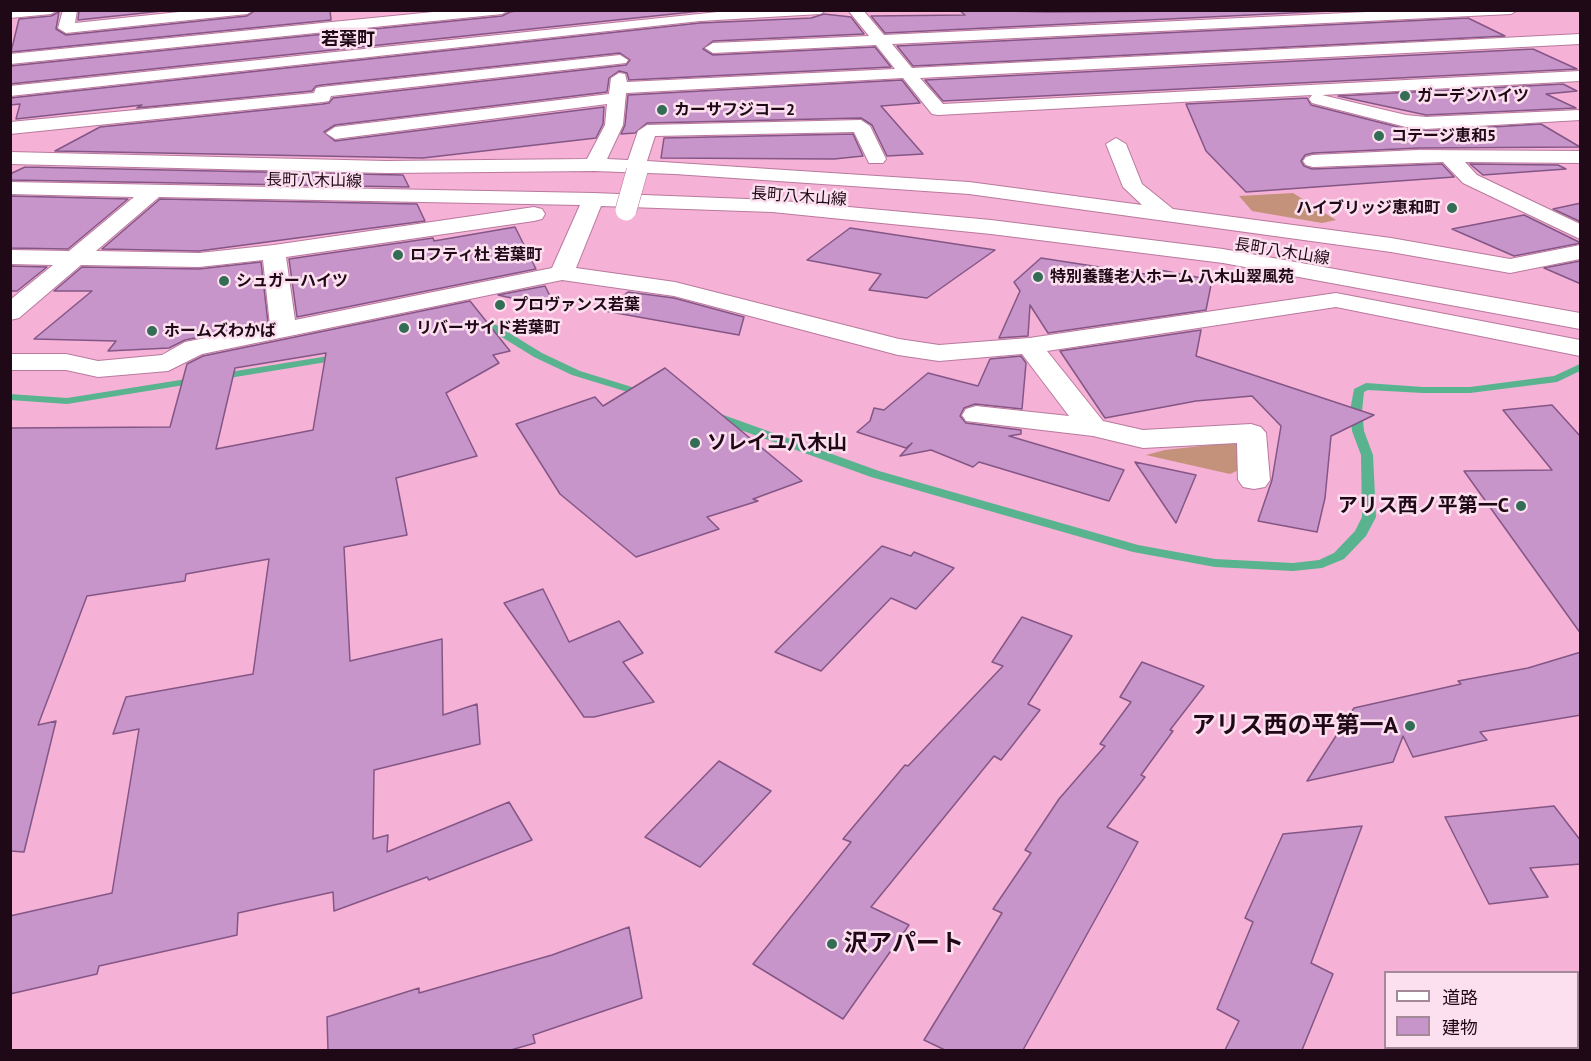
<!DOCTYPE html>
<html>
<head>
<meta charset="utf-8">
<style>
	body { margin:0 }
	#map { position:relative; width:1591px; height:1061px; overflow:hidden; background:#f5b1d6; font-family:"PT Sans","Noto Sans JP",sans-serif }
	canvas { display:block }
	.frame { position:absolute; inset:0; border:12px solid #200917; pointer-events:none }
	.legend { position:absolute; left:1384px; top:971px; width:195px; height:78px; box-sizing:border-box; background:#fce0ef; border:2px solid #a48a99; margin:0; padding:8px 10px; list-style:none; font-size:18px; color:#200917 }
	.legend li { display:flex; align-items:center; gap:12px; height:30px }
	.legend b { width:30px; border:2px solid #a48a99 }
</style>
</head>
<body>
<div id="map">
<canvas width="1591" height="1061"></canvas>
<div class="frame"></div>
<ul class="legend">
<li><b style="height:8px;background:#fff"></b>道路</li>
<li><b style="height:16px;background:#c795c9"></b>建物</li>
</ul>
</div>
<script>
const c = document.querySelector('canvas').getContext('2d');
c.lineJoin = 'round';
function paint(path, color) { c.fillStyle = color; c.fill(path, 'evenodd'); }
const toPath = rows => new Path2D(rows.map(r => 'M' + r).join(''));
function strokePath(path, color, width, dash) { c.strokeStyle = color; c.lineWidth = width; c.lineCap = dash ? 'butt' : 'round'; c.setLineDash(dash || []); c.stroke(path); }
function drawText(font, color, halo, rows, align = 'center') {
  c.font = font + ' "PT Sans","Noto Sans JP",sans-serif'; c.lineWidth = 5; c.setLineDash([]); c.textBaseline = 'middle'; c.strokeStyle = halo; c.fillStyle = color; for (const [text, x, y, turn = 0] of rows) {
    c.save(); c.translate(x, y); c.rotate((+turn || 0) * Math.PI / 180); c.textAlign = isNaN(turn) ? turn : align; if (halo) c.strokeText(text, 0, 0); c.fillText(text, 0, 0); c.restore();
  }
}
const green = toPath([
	[1293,193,1336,220,1322,223,1252,211,1239,196],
	[1238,442,1241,469,1230,474,1146,455,1165,450]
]);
const stream = toPath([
	[473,322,493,323,542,353,580,371,648,392,650,394,644,397,572,375,534,357,487,328,469,327,469,323,473,322],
	[341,354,346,357,345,359,217,380,211,377,217,374,341,354],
	[1580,364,1580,371,1557,382,1470,393,1423,393,1368,390,1364,392,1362,411,1364,431,1373,455,1376,517,1366,536,1344,559,1322,568,1293,571,1215,567,1133,552,871,477,710,419,708,416,714,412,718,413,879,471,1138,545,1215,559,1293,563,1319,560,1334,553,1355,531,1362,517,1361,455,1352,431,1350,411,1354,389,1366,383,1423,387,1470,387,1554,376,1580,364],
	[199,377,203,378,203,382,67,404,10,400,10,394,67,398,199,377]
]);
const building = toPath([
	[79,10,172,10,78,20,79,10],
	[256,10,330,10,331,20,11,52,19,19,51,16,59,12,56,29,66,35,247,16,256,10],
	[522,10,711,10,10,84,10,66,502,16,510,12,522,10],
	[959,10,1048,12,1351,10,885,33,871,16,965,15,959,10],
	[824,14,851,17,864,34,713,41,703,49,713,55,875,47,891,67,629,80,627,73,619,71,609,78,607,92,335,125,324,132,335,141,604,107,603,124,596,138,423,158,55,151,100,127,323,104,329,103,333,98,626,65,630,60,620,53,322,85,316,86,312,91,137,108,142,105,16,119,20,104,10,105,10,98,700,23,811,18,824,14],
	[1468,18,1505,36,913,66,897,46,1468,18],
	[1533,49,1577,69,943,101,925,80,1533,49],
	[902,80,920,103,881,106,923,154,887,156,872,125,861,118,647,123,635,133,621,134,625,125,628,95,902,80],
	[1563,84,1577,91,1546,94,1576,108,1426,115,1338,96,1563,84],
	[1307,98,1311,105,1406,129,1426,131,1541,124,1580,147,1418,148,1313,153,1305,155,1301,161,1304,166,1312,169,1442,164,1454,177,1246,192,1206,151,1186,104,1307,98],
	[853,134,863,156,834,159,661,158,664,138,853,134],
	[1470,164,1558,165,1566,169,1483,175,1470,164],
	[25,167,403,175,409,187,10,180,10,174,25,167],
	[10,196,128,199,68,249,10,248,10,196],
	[160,199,417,204,425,221,199,251,102,249,160,199],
	[1581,203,1581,222,1553,209,1581,203],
	[1524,215,1581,243,1514,256,1452,229,1524,215],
	[515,227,536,269,297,317,289,259,433,238,434,241,515,227],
	[850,228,995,250,927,298,869,290,881,274,807,260,850,228],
	[1041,258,1151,275,1160,270,1212,280,1206,310,1048,333,1030,305,1028,336,999,338,1020,291,1014,282,1041,258],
	[1581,261,1581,284,1544,268,1580,261,1581,261],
	[261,262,268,323,185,340,169,348,108,351,116,341,34,339,92,291,54,291,82,267,199,269,261,262],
	[10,266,47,267,17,291,10,291,10,266],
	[545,286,556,308,498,295,545,286],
	[628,292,674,298,744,317,739,335,605,311,628,292],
	[470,301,510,351,493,355,499,363,446,393,477,456,396,478,407,535,344,547,350,661,442,639,443,715,477,704,480,744,374,770,373,839,388,835,387,852,509,802,532,840,429,880,427,877,334,911,333,892,238,913,237,935,99,966,97,974,10,994,10,916,112,893,139,729,113,734,126,697,253,674,269,559,186,574,185,581,87,596,38,725,56,721,24,852,10,851,10,428,170,427,187,364,203,356,470,301],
	[326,353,313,430,216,449,235,368,326,353],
	[1201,330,1196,356,1374,415,1331,436,1325,498,1317,532,1258,521,1272,480,1281,426,1252,396,1196,401,1105,418,1060,351,1201,330],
	[1021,356,1026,363,1022,409,975,404,964,408,960,416,966,423,1021,430,1021,434,1009,436,1124,470,1109,501,979,462,973,467,931,450,900,456,912,443,906,448,857,432,870,421,874,408,884,410,928,373,978,386,990,359,1021,356],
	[665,368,802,481,753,499,758,501,707,517,719,529,636,557,560,494,516,424,595,397,603,406,665,368],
	[1552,405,1581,437,1581,634,1464,471,1552,470,1503,410,1552,405],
	[1135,462,1196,475,1176,523,1135,462],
	[882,546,911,556,914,552,954,568,916,609,891,598,821,671,775,652,882,546],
	[543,589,569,642,619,621,643,653,623,662,654,702,594,717,584,717,504,603,543,589],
	[1022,617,1072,636,1028,704,1040,710,1001,760,994,756,871,907,909,925,843,1019,753,964,851,842,843,839,905,765,908,766,1003,666,992,662,1022,617],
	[1581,652,1581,715,1480,732,1487,740,1413,757,1403,736,1393,762,1307,781,1354,708,1461,684,1458,681,1528,668,1581,652],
	[1142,662,1204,686,1170,730,1173,731,1141,775,1145,777,1107,827,1138,842,1023,1050,945,1050,924,1040,1002,913,993,909,1031,853,1025,850,1059,799,1105,746,1100,744,1131,702,1120,697,1142,662],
	[719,761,771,791,700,867,645,837,719,761],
	[1554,806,1581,841,1581,864,1530,868,1548,897,1489,904,1445,817,1554,806],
	[1362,826,1311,963,1333,974,1302,1050,1225,1050,1239,1021,1217,1009,1253,922,1245,918,1283,834,1362,826],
	[629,927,642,998,533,1035,535,1043,511,1050,328,1050,327,1017,419,988,419,993,552,955,629,927]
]);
const minor = toPath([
	[10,10,58,10,51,14,10,18,10,10],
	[63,10,77,10,75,23,198,10,254,10,247,14,66,33,58,28,63,10],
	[453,10,509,10,502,14,10,64,10,54,453,10],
	[737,10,827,10,820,14,700,21,10,96,10,86,737,10],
	[848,10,863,10,884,35,1409,10,1518,10,1511,14,892,44,912,68,1580,34,1580,44,920,78,943,104,1580,71,1580,81,1322,95,1406,115,1426,117,1580,110,1580,120,1426,129,1406,127,1312,103,1309,99,1312,95,938,115,932,114,903,78,626,93,623,125,607,159,628,160,638,131,647,125,861,120,870,126,886,159,883,163,869,163,854,132,655,136,647,161,969,182,1142,205,1123,187,1106,144,1116,138,1126,144,1142,184,1173,209,1391,238,1510,259,1580,245,1580,259,1510,273,1391,252,969,194,675,174,594,171,386,173,10,164,10,152,386,161,587,159,605,125,607,104,335,139,326,133,335,127,609,94,611,78,619,73,625,74,627,82,895,69,876,45,713,53,705,48,713,43,869,36,848,10],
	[620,55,628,60,626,63,331,96,329,101,323,102,10,134,10,122,314,93,316,88,322,87,620,55],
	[1418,150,1580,151,1580,163,1465,162,1477,175,1580,224,1580,239,1463,183,1443,162,1313,167,1306,165,1303,161,1306,157,1313,155,1418,150],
	[10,182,593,193,772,200,991,220,1223,249,1580,313,1580,329,1223,263,991,234,772,212,601,206,576,268,675,282,899,339,939,345,1029,338,1336,293,1580,340,1580,356,1336,307,1047,351,1103,421,1143,430,1251,424,1261,427,1266,433,1270,480,1265,487,1254,489,1243,487,1238,480,1237,443,1143,448,1093,436,966,421,962,415,966,409,976,406,1069,416,1022,354,939,361,898,355,674,296,562,280,202,354,168,371,98,377,66,370,10,370,10,354,66,354,98,361,162,355,185,342,270,325,263,260,199,267,81,265,19,318,10,320,10,300,53,265,10,264,10,250,69,251,134,197,10,194,10,182],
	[159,197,580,205,552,268,295,320,286,257,534,221,542,219,545,214,542,209,534,207,274,245,199,253,96,251,159,197]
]);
const minorBridge = toPath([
	[626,210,637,171]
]);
const markers = [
	[1405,96,6,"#346d56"],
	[662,110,6,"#346d56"],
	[1379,136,6,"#346d56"],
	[1452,208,6,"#346d56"],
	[398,255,6,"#346d56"],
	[1038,277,6,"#346d56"],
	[224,281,6,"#346d56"],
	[500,305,6,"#346d56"],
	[404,328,6,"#346d56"],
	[152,331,6,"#346d56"],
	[695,443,6,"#346d56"],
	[1521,506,6,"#346d56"],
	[1410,726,6,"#346d56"],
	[832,944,6,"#346d56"]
];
const farPoinames = [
	["ガーデンハイツ",1417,96],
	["カーサフジコー2",674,110],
	["コテージ恵和5",1391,136],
	["ハイブリッジ恵和町",1440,208,"right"],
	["ロフティ杜 若葉町",410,255],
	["特別養護老人ホーム 八木山翠風苑",1050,277],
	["シュガーハイツ",236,281],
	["プロヴァンス若葉",512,305],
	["リバーサイド若葉町",416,328],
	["ホームズわかば",164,331]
];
const farStreetnames = [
	["長町八木山線",314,181,1],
	["長町八木山線",799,197,4],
	["長町八木山線",1282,252,9]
];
const farQuarternames = [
	["若葉町",348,40]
];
const poiNames = [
	["ソレイユ八木山",707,443],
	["アリス西ノ平第一C",1509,506,"right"]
];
const nearPoinames = [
	["アリス西の平第一A",1398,726],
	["沢アパート",844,944,"left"]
];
paint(green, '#c4917a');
paint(stream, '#5ab38f');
paint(building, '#c795c9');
strokePath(building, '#845686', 1.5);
strokePath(minor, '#b9799d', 2);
paint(minor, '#fff');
strokePath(minorBridge, '#b9799d', 22, []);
strokePath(minorBridge, '#fff', 21);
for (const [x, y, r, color] of markers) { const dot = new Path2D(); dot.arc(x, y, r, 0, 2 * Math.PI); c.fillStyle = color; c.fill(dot); strokePath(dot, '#fce0ef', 2); }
drawText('bold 16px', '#200917', '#fce0ef', farPoinames, 'left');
drawText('16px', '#200917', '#fce0ef', farStreetnames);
drawText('bold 18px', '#200917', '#fce0ef', farQuarternames);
drawText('bold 20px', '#200917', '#fce0ef', poiNames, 'left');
drawText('bold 24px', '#200917', '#fce0ef', nearPoinames, 'right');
</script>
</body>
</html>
